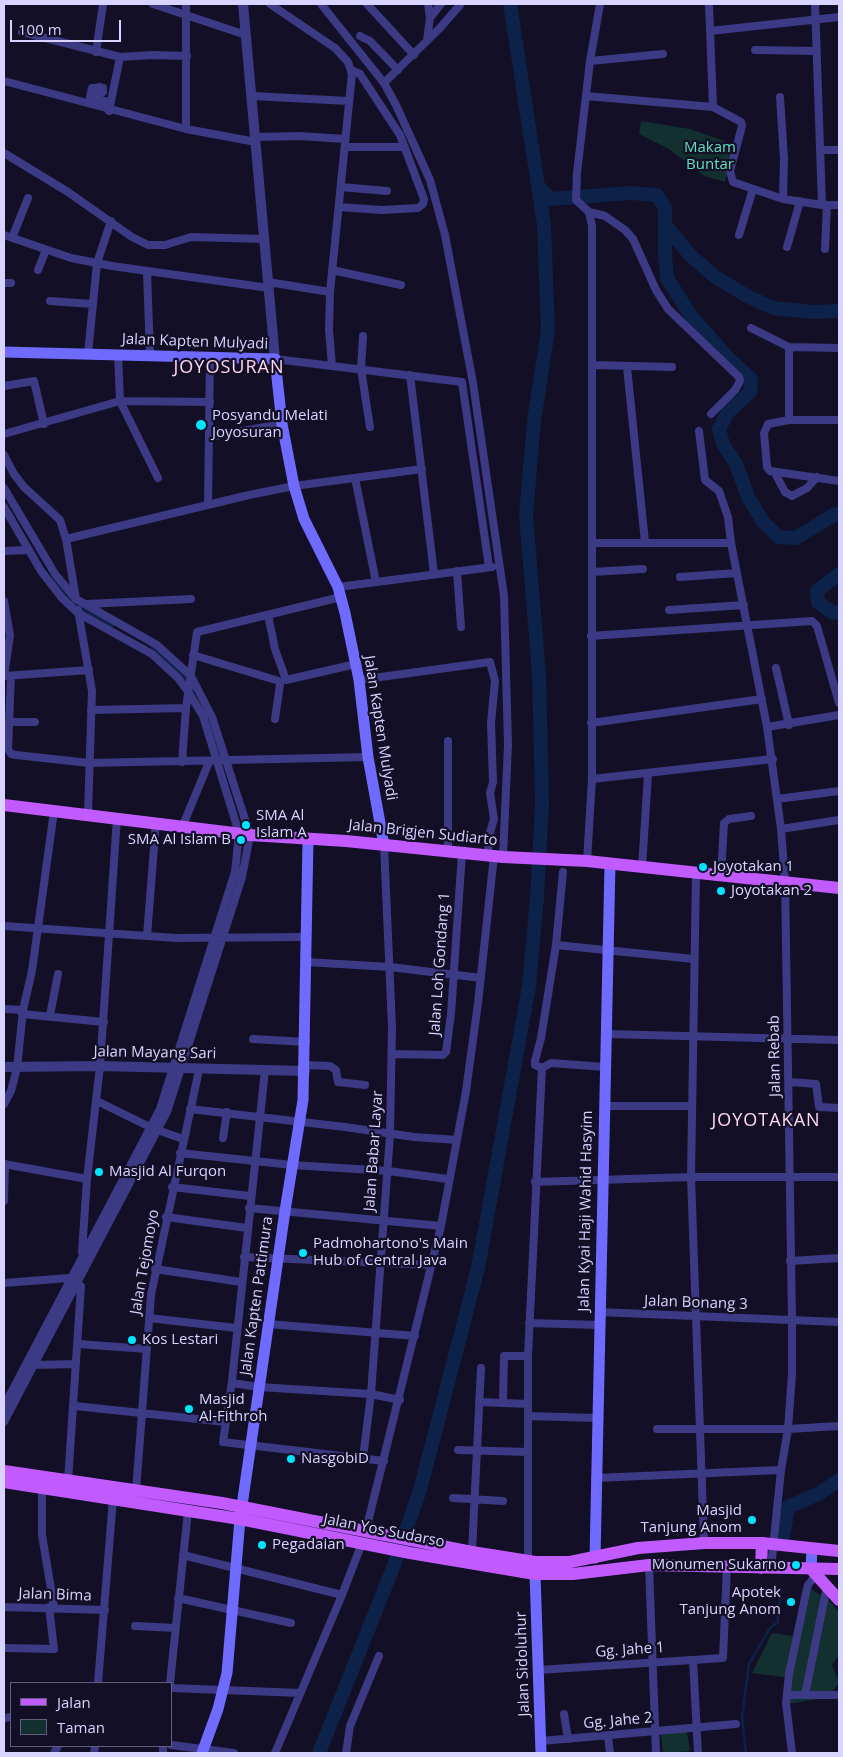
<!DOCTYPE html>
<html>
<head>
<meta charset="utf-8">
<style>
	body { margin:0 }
	#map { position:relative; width:843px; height:1757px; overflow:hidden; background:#130f26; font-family:"Open Sans",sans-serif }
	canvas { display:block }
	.frame { position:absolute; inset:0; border:5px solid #d9d4ff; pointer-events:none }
	.legend { position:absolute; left:10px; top:1682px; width:162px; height:65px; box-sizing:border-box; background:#130f26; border:1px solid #625e7d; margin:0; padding:6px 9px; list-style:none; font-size:15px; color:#d9d4ff }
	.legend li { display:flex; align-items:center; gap:10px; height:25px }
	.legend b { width:25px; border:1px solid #625e7d }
	.scale { position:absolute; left:10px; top:20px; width:111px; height:22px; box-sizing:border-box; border:2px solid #d9d4ff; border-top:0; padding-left:6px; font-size:15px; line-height:18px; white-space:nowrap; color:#d9d4ff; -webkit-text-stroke:4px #130f26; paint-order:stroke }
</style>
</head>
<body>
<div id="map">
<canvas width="843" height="1757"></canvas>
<div class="frame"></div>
<ul class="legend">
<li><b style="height:6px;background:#c25bff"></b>Jalan</li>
<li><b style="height:14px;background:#12302f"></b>Taman</li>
</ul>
<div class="scale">100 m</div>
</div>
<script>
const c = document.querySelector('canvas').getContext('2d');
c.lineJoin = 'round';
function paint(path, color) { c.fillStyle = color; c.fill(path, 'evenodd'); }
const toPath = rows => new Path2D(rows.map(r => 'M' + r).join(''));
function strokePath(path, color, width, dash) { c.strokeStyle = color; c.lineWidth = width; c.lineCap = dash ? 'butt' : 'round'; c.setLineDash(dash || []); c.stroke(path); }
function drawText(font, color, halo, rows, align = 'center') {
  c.font = font + ' "Open Sans",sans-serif'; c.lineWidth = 4.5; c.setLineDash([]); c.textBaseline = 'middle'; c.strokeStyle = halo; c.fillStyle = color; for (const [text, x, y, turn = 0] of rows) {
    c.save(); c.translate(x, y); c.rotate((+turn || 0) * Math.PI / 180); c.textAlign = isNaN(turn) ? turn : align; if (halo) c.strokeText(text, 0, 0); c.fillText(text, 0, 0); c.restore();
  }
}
const green = toPath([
	[641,121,690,129,733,144,725,182,704,176,669,149,639,134],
	[808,1587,831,1602,839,1612,839,1655,832,1665,839,1682,829,1697,788,1704,792,1678,752,1673,772,1633,799,1637],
	[687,1731,690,1751,663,1753,661,1734]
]);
const stream = toPath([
	[746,1753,742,1718,749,1664,770,1628,778,1622,777,1612,780,1602,774,1584]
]);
const canal = toPath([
	[53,582,76,605,112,623],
	[155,647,191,690],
	[210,727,223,760],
	[196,1009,207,975]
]);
const river = toPath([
	[539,187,551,199,631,193,657,195,665,208,665,255,667,278,691,316,728,358,751,379,750,392,728,412,719,429,723,444,736,464,748,497,764,523,779,537,796,538,835,514,839,515],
	[666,226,691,256,714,276,747,296,773,308,812,312,839,311],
	[839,574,817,591,818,602,831,612,839,613],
	[783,1537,788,1507,820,1493,839,1480],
	[319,1753,394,1565,420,1490,478,1268,529,986,537,898,542,803,539,674,526,515,534,421,548,330,544,225,510,4]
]);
const minor = toPath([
	[153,4,246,35],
	[321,4,384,83,396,105,430,180,445,235,473,383,504,596,508,745,503,857],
	[367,4,414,55],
	[709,4,713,107],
	[815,4,822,205],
	[430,18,441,4],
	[710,31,839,17],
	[22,32,120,57,153,55,187,56],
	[360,36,370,41,398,70],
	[427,40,430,18,428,4],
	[755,50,816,51],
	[96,52,103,4],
	[590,61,663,54],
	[4,81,186,129,256,142],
	[384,83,439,29,460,5],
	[97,88,92,88,90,97,109,102],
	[97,91,99,87,103,88,103,92,99,93],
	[252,96,349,101],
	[586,96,713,107,741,122,742,126,730,171,733,182,783,199,822,205,839,205],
	[780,97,784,159,783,199],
	[109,111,120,57],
	[186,129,186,4],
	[256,137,299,136,345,139],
	[345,147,404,147],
	[820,150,839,150],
	[4,153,68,192,132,237,148,245,165,245,191,237,265,239],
	[341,187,387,191],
	[339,207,382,210,418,208,423,204,424,199,400,135,360,74,351,70],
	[589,212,605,216,625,230,633,239,656,290,668,309,739,377,740,381,735,390,711,414],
	[4,235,71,258,112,266,269,288],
	[739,235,753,189],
	[12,238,28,198],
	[787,247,800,201],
	[825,249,827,205],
	[38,270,46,250],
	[332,270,401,285],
	[147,272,150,355],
	[268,282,330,292,352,74,348,62,335,48,270,4],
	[4,283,11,283],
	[330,292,329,330,332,366],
	[50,301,92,304],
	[751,328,789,347,839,348],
	[363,336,361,369,370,427],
	[88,354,97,263,111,221],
	[118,354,120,401,158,478],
	[275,359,462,382,489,567],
	[593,365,672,367],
	[627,367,645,542],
	[410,375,434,574],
	[4,386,34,381,44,424],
	[789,420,789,347],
	[839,420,789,420,768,424,764,433,767,467,770,471,839,481],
	[699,431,705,480,719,491,728,517,731,543],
	[4,434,120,401,210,402],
	[209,437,282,424],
	[4,455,14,474,24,487,60,520,66,539,76,599],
	[775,473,785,492,792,496,807,488,817,477],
	[355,478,376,582],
	[4,488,55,574,76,599,157,645,191,676,212,717,250,835,242,877,167,1112,4,1422],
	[208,505,210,356],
	[4,507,41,571,62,598,78,613,152,654,178,678,189,693,203,716,239,833,235,872,160,1109,4,1406],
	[66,539,249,495,294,486,422,469],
	[593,543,731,543,767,727,781,829,785,881,792,1320,792,1374,788,1429,781,1470,771,1568],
	[4,551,28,550],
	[457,571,461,627],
	[592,572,643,569],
	[680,577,737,573],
	[338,587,492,567],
	[4,601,10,635,4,676],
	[86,604,191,599],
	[78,610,92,691,88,814],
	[669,610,744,605],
	[268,615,275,649,286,680,356,664],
	[591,636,812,621,817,626,839,703],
	[193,655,279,681,280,684,275,719],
	[776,668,789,725],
	[4,676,89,670],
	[11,676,8,749,11,754,16,755,89,763,368,757],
	[359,680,490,662,495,681,491,723,493,782,490,793,494,819,489,836,488,855],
	[91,710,186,708],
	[9,722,35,722],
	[591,723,762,699],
	[767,727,839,715],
	[448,741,448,851],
	[182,762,186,708,197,632,341,597],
	[592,779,773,759],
	[777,799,839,791],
	[183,825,209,762],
	[781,829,839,820],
	[587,861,592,779,592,226,589,212,576,200,577,173,590,61,600,4],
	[642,868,648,774],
	[696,874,691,1177,704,1543],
	[721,876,724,823,729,819,751,816],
	[4,926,176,938,306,937],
	[147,936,156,822],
	[556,945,694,959],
	[306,962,390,967,481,978],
	[4,1009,23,1010],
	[22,1014,104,1022],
	[50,1015,58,974],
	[606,1034,839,1040],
	[253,1039,306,1042],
	[392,1054,443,1055,446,1052,451,1014,462,853],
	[305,1065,330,1066,336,1070,338,1082,365,1085],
	[542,1068,535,1065,535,1061,541,1038,556,945,563,872],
	[265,1070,232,1381,223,1442,384,1461],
	[789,1082,816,1084,819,1107,839,1108],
	[97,1101,152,1128,183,1139],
	[4,1104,11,1091,17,1068,23,1010,32,971,54,811],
	[604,1106,691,1106],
	[190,1109,345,1127,414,1137,457,1140],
	[223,1138,227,1112],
	[180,1153,292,1165,388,1171,448,1179],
	[4,1164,87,1179],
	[535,1182,691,1177,839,1177],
	[172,1187,250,1196],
	[4,1201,5,1164],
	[249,1208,441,1226],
	[166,1217,247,1228],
	[82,1252,87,1179,100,1066,117,818],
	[244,1257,432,1265],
	[790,1261,839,1258],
	[155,1269,241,1282],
	[4,1283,69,1278,81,1286,68,1481],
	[599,1312,839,1322],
	[149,1318,236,1328],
	[529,1323,599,1325],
	[268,1324,415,1336],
	[78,1344,147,1349],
	[34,1365,76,1364],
	[232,1383,259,1387,371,1394,400,1400],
	[479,1402,528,1404],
	[503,1402,504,1356,528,1356],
	[75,1406,226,1422],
	[528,1416,596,1418],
	[657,1429,788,1429,839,1426],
	[458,1450,528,1452],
	[363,1458,371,1394,390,1134,392,1027,384,845],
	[595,1478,781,1470],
	[42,1489,42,1535,54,1607],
	[136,1491,151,1295,199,1070],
	[453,1498,503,1501],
	[366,1530,441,1226,466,1091,478,1003,494,856],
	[472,1552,481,1368],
	[183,1555,342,1595],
	[528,1561,528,1356,542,1068,551,1063,605,1067],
	[649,1565,656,1753],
	[178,1598,291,1623],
	[4,1607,105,1610],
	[135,1626,175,1628],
	[4,1648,54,1649,49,1607],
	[693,1660,698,1753],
	[538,1670,723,1658,727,1566],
	[98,1683,113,1499],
	[170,1683,188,1511],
	[171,1688,300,1693],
	[787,1695,839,1695],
	[805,1695,827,1586],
	[564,1714,568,1739],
	[4,1718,11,1717],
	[608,1736,610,1753],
	[541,1741,736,1724],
	[171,1745,234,1753],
	[54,1753,58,1746],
	[94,1753,95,1746],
	[163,1753,163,1746],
	[275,1753,342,1595,362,1543],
	[346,1753,350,1726,379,1656],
	[792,1753,786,1703,789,1674,806,1593,808,1585,816,1575]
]);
const tertiary = toPath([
	[243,4,275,359],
	[4,1067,100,1066,305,1071]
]);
const secondary = toPath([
	[4,352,275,359,282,424,294,486,304,519,338,587,345,613,359,680,368,757,384,845],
	[595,1558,610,864],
	[811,1569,812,1549],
	[535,1574,541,1753],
	[202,1753,218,1709,227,1673,240,1519,285,1211,303,1100,308,840]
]);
const primary = toPath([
	[4,805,250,835,346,841,503,857,587,861,839,888],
	[4,1471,222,1503,472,1552,535,1562,570,1562,638,1548,704,1543,762,1543,839,1551],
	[4,1482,240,1519,410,1553,535,1574,573,1574,649,1565,839,1569],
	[761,1568,762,1543],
	[811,1569,839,1600]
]);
const markers = [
	[201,425,6,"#00e5ff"],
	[246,825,5,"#00e5ff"],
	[241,840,5,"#00e5ff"],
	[703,867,5,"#00e5ff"],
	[721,891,5,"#00e5ff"],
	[99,1172,5,"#00e5ff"],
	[303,1253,5,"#00e5ff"],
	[132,1340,5,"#00e5ff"],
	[189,1409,5,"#00e5ff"],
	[291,1459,5,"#00e5ff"],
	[752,1520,5,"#00e5ff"],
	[262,1545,5,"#00e5ff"],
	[796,1565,5,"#00e5ff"],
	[791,1602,5,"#00e5ff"]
];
const parkNames = [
	["Makam",710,148],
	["Buntar",710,165]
];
const streetNames = [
	["Jalan Kapten Mulyadi",195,342,2],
	["Jalan Kapten Mulyadi",380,728,81],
	["Jalan Brigjen Sudiarto",423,833,6],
	["Jalan Loh Gondang 1",440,964,-86],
	["Jalan Mayang Sari",155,1053,1],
	["Jalan Rebab",775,1056,-91],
	["Jalan Babar Layar",374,1151,-86],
	["Jalan Kyai Haji Wahid Hasyim",586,1211,-89],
	["Jalan Tejomoyo",145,1262,-80],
	["Jalan Kapten Pattimura",257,1296,-82],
	["Jalan Bonang 3",696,1303,2],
	["Jalan Yos Sudarso",384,1531,11],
	["Jalan Bima",55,1595,2],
	["Gg. Jahe 1",630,1650,-4],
	["Jalan Sidoluhur",523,1664,-92],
	["Gg. Jahe 2",618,1721,-5]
];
const poiNames = [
	["Posyandu Melati",212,416],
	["Joyosuran",212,433],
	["SMA Al",256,816],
	["Islam A",256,833],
	["SMA Al Islam B",231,840,"right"],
	["Joyotakan 1",713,867],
	["Joyotakan 2",731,891],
	["Masjid Al Furqon",109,1172],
	["Padmohartono's Main",313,1244],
	["Hub of Central Java",313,1261],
	["Kos Lestari",142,1340],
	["Masjid",199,1400],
	["Al-Fithroh",199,1417],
	["NasgobiD",301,1459],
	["Masjid",742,1511,"right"],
	["Tanjung Anom",742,1528,"right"],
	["Pegadaian",272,1545],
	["Monumen Sukarno",786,1565,"right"],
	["Apotek",781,1593,"right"],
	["Tanjung Anom",781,1610,"right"]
];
const quarterNames = [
	["JOYOSURAN",229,368],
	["JOYOTAKAN",766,1121]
];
paint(green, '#12302f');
strokePath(stream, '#0c2248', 2.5);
strokePath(canal, '#0c2248', 8);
strokePath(river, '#0c2248', 14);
strokePath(minor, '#3d3a85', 8);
strokePath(tertiary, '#3d3a85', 10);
strokePath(secondary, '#6f6bff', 11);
strokePath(primary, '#c25bff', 12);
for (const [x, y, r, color] of markers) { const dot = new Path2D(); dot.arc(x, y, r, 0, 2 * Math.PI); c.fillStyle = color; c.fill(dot); strokePath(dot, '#130f26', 2); }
drawText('15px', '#5fe0c0', '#130f26', parkNames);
drawText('15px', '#d9d4ff', '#130f26', streetNames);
drawText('15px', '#d9d4ff', '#130f26', poiNames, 'left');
c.letterSpacing = '1px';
drawText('18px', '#ffd6f0', '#130f26', quarterNames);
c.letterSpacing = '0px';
</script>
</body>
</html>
